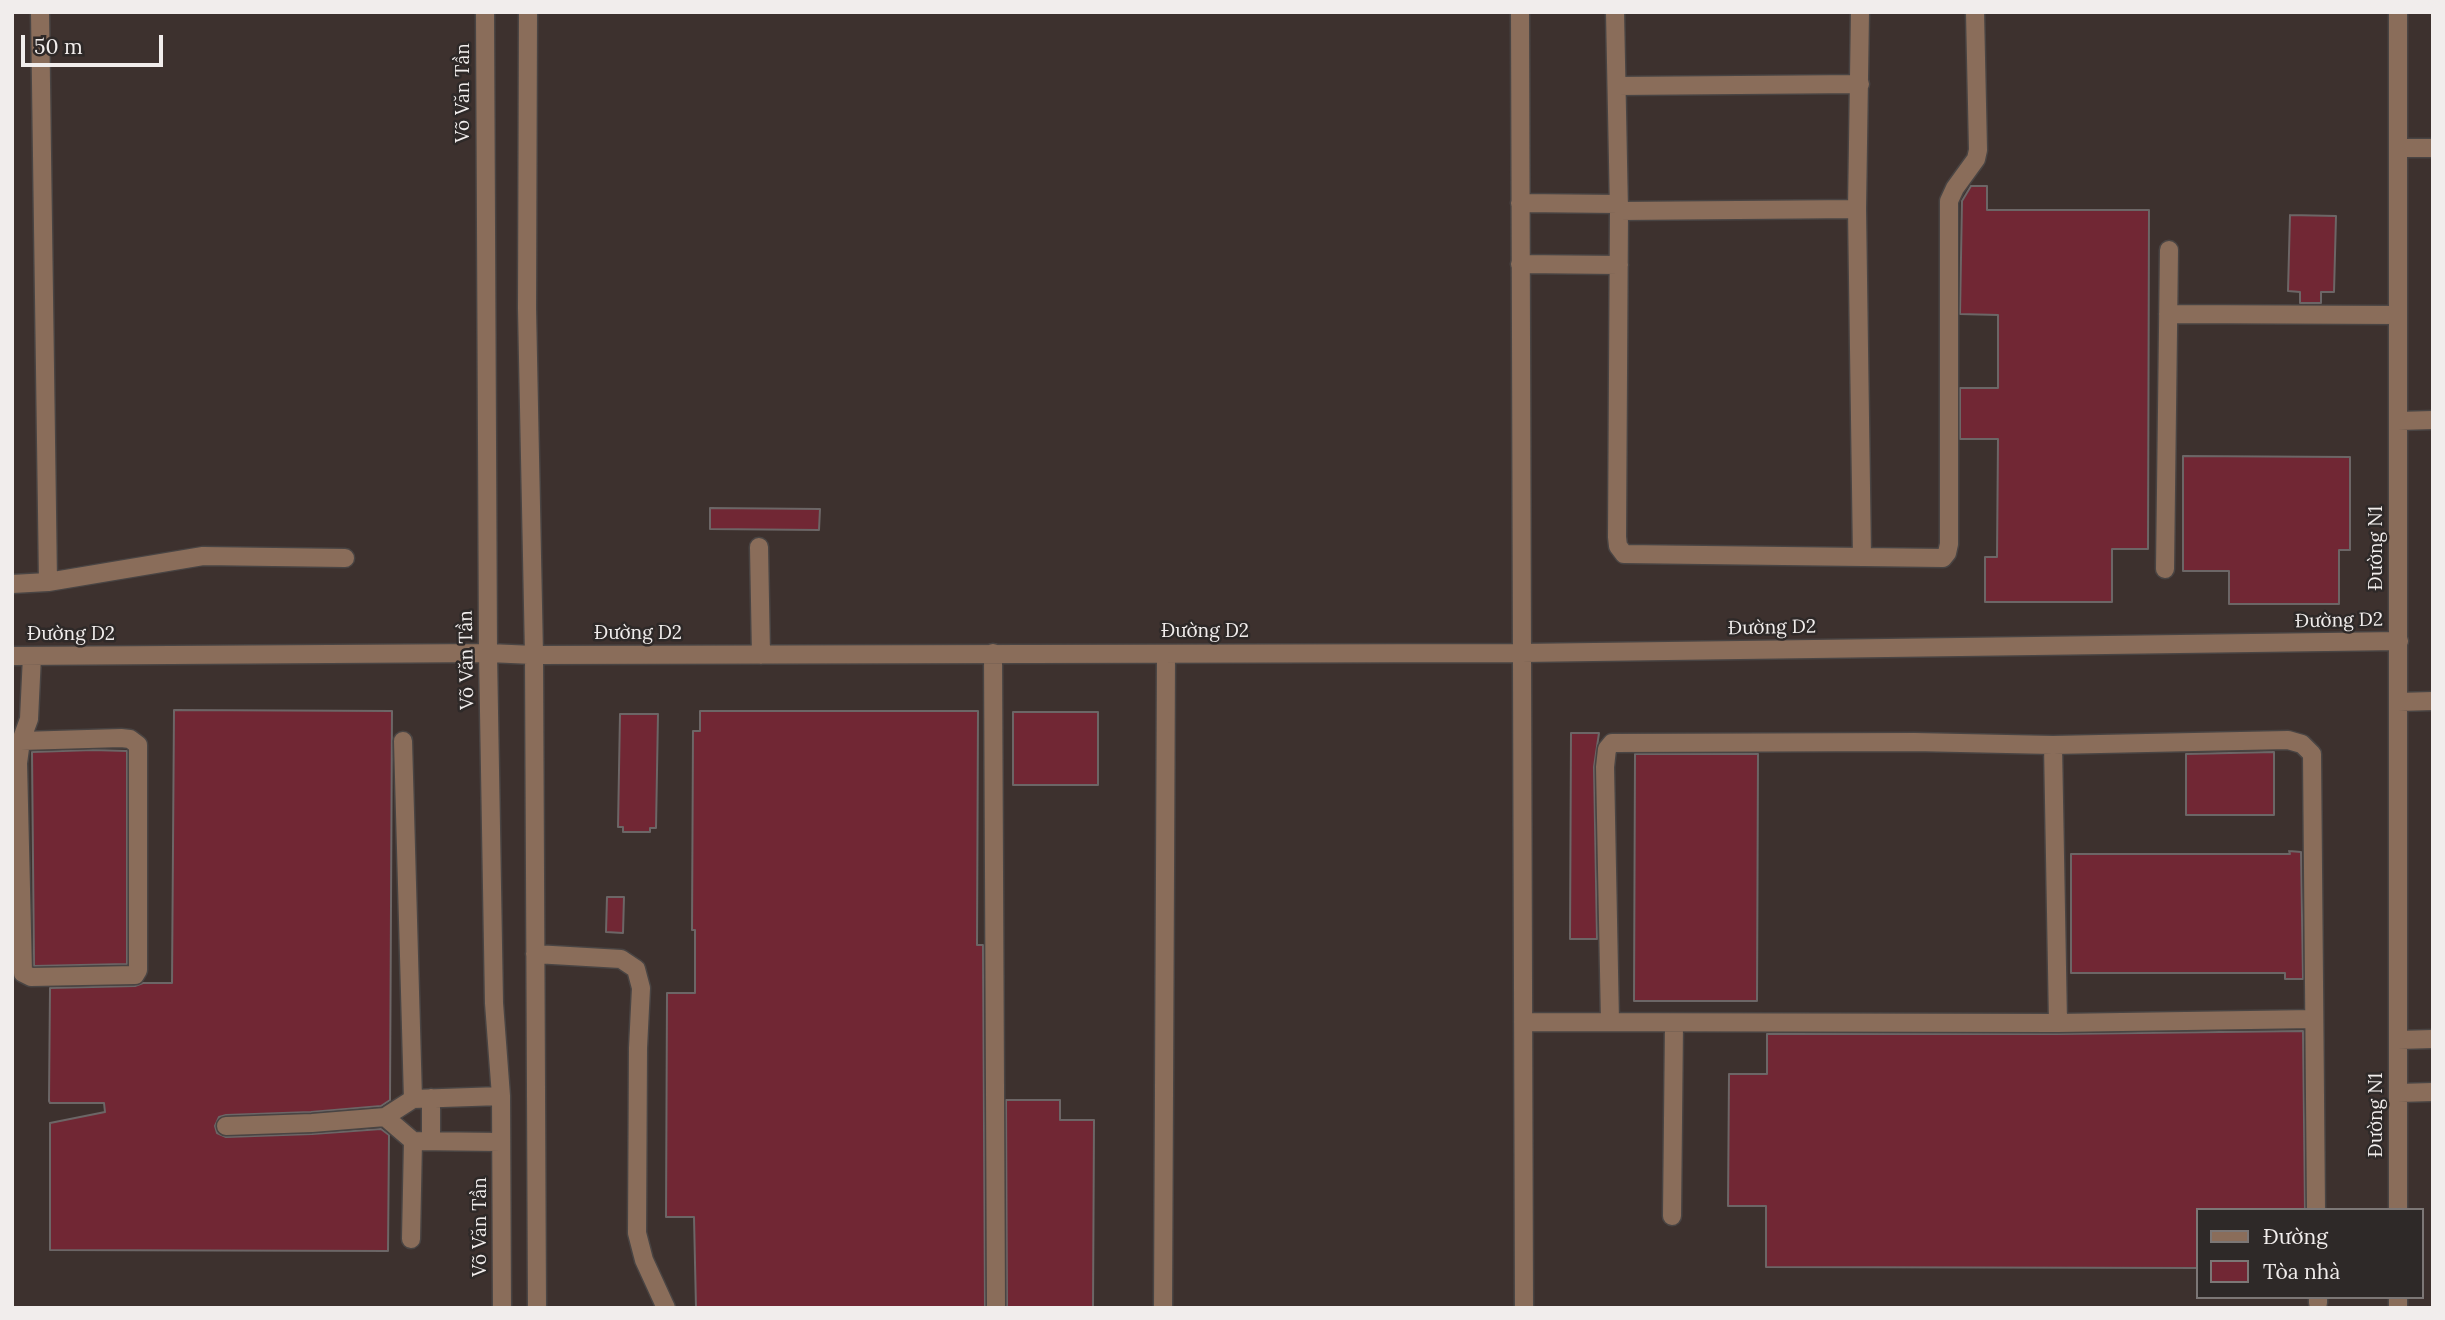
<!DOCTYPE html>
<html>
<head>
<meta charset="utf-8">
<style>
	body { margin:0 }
	#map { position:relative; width:2445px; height:1320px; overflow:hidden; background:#2e2928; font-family:Lora,serif }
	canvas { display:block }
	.frame { position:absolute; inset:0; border:14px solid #f1edec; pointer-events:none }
	.legend { position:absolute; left:2196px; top:1208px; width:228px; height:91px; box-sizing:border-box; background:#2e2928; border:2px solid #7c7776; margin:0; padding:9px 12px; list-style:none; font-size:21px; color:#f1edec }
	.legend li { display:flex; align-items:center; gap:14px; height:35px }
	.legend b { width:35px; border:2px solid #7c7776 }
	.scale { position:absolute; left:21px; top:35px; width:142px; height:32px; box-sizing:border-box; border:4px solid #f1edec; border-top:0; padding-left:9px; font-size:21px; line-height:24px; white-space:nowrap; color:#f1edec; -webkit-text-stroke:5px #2e2928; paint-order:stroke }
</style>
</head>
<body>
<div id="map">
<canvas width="2445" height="1320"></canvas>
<div class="frame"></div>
<ul class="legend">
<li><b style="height:9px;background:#8a6d5a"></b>Đường</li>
<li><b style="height:19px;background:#712734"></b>Tòa nhà</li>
</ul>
<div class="scale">50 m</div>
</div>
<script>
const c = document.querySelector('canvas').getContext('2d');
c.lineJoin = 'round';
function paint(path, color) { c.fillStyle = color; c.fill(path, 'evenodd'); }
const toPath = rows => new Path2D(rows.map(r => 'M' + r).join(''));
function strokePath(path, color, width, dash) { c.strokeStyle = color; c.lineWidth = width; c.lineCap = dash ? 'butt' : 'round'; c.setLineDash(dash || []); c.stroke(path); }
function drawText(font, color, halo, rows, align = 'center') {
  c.font = font + ' Lora,serif'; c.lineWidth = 5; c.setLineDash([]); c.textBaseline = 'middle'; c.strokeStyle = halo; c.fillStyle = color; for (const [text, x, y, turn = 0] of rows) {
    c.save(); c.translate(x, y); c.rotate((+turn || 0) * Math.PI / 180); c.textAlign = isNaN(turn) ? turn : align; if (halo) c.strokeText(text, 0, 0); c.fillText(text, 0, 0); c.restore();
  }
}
const built = toPath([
	[12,12,2433,12,2433,1308,12,1308],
	[2198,1210,2422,1210,2422,1297,2198,1297]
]);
const building = toPath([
	[1971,186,1987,186,1987,210,2149,210,2148,549,2112,549,2112,602,1985,602,1985,557,1997,557,1998,439,1960,439,1960,388,1998,388,1998,315,1960,314,1962,201,1971,186],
	[2290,215,2336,216,2334,292,2321,292,2321,303,2300,303,2300,292,2288,291,2290,215],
	[2183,456,2350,457,2350,550,2339,550,2339,604,2229,604,2229,571,2183,571,2183,456],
	[710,508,820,509,819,530,710,529,710,508],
	[174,710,392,711,390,1100,381,1106,311,1112,226,1115,219,1117,215,1126,217,1133,226,1137,312,1134,381,1129,389,1135,388,1251,50,1250,50,1123,105,1112,104,1103,50,1103,49,1101,50,988,135,986,143,983,172,983,174,710],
	[700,711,978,711,977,945,983,945,985,1308,696,1308,694,1217,666,1217,667,993,695,993,695,930,692,930,693,731,700,731,700,711],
	[1013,712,1098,712,1098,785,1013,785,1013,712],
	[620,714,658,714,656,828,650,828,650,832,623,832,623,827,618,827,620,714],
	[1571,733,1599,733,1594,767,1597,939,1570,939,1571,733],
	[93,750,127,751,127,964,34,966,32,752,93,750],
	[2274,752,2274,815,2186,815,2186,754,2274,752],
	[1635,754,1758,754,1757,1001,1634,1001,1635,754],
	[2289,851,2301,852,2303,979,2285,979,2285,973,2071,973,2071,854,2290,854,2289,851],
	[607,897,624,897,623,933,606,932,607,897],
	[2303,1031,2305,1210,2198,1210,2198,1268,1766,1267,1766,1206,1728,1206,1729,1074,1767,1074,1767,1034,2058,1034,2303,1031],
	[1006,1100,1060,1100,1060,1120,1094,1120,1093,1308,1007,1308,1006,1100]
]);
const minor = toPath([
	[40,12,48,582],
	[485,12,488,653,494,1003,501,1096,502,1308],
	[528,12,527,308,534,655,537,1308],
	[1520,12,1524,1308],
	[1615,12,1619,211,1857,209],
	[1860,12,1857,209,1862,557],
	[2398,12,2398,1210],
	[1617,86,1860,84],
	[2398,148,2433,148],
	[1520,203,1619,204],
	[1619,211,1617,537,1618,546,1624,554,1943,558,1947,553,1949,544,1949,201,1955,188,1976,159,1978,150,1975,12],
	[1520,264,1619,265],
	[2168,314,2398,315],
	[2398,421,2433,420],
	[759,547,761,655],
	[2165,569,2169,250],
	[12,584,48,582,203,556,345,558],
	[993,653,996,1308],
	[12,656,488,653,534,655,1521,653,2399,641],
	[2398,702,2433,701],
	[21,741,121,738,130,739,138,745,138,970,135,975,31,977,23,973,18,763,21,741,29,719,32,656],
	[403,741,413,1099],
	[2053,745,2058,1023],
	[535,954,621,959,636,969,641,988,638,1048,637,1233,644,1260,666,1308],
	[1523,1022,2058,1023,2313,1019],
	[1610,1022,1605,767,1607,749,1612,743,1914,742,2053,745,2288,740,2302,744,2312,754,2316,1210],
	[2398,1040,2433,1039],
	[2398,1093,2433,1092],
	[431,1098,431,1141],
	[385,1117,413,1141,501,1142],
	[226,1126,312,1123,385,1117,413,1099,501,1096],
	[1672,1216,1674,1024],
	[411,1239,413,1141],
	[2318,1297,2318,1303],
	[1163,1308,1166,654],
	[2398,1308,2398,1297]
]);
const streetNames = [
	["Võ Văn Tần",464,93,-90],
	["Đường N1",2377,548,-90],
	["Đường D2",2339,621,-1],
	["Đường D2",1772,628,-1],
	["Đường D2",1205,632],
	["Đường D2",638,634],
	["Đường D2",71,635],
	["Võ Văn Tần",467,660,-91],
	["Đường N1",2377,1115,-90],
	["Võ Văn Tần",481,1227,-90]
];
paint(built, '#3d312e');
paint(building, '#712734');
strokePath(building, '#6c6666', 2);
strokePath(minor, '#494443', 21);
strokePath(minor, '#8a6d5a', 18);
drawText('19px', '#f1edec', '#2e2928', streetNames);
</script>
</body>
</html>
